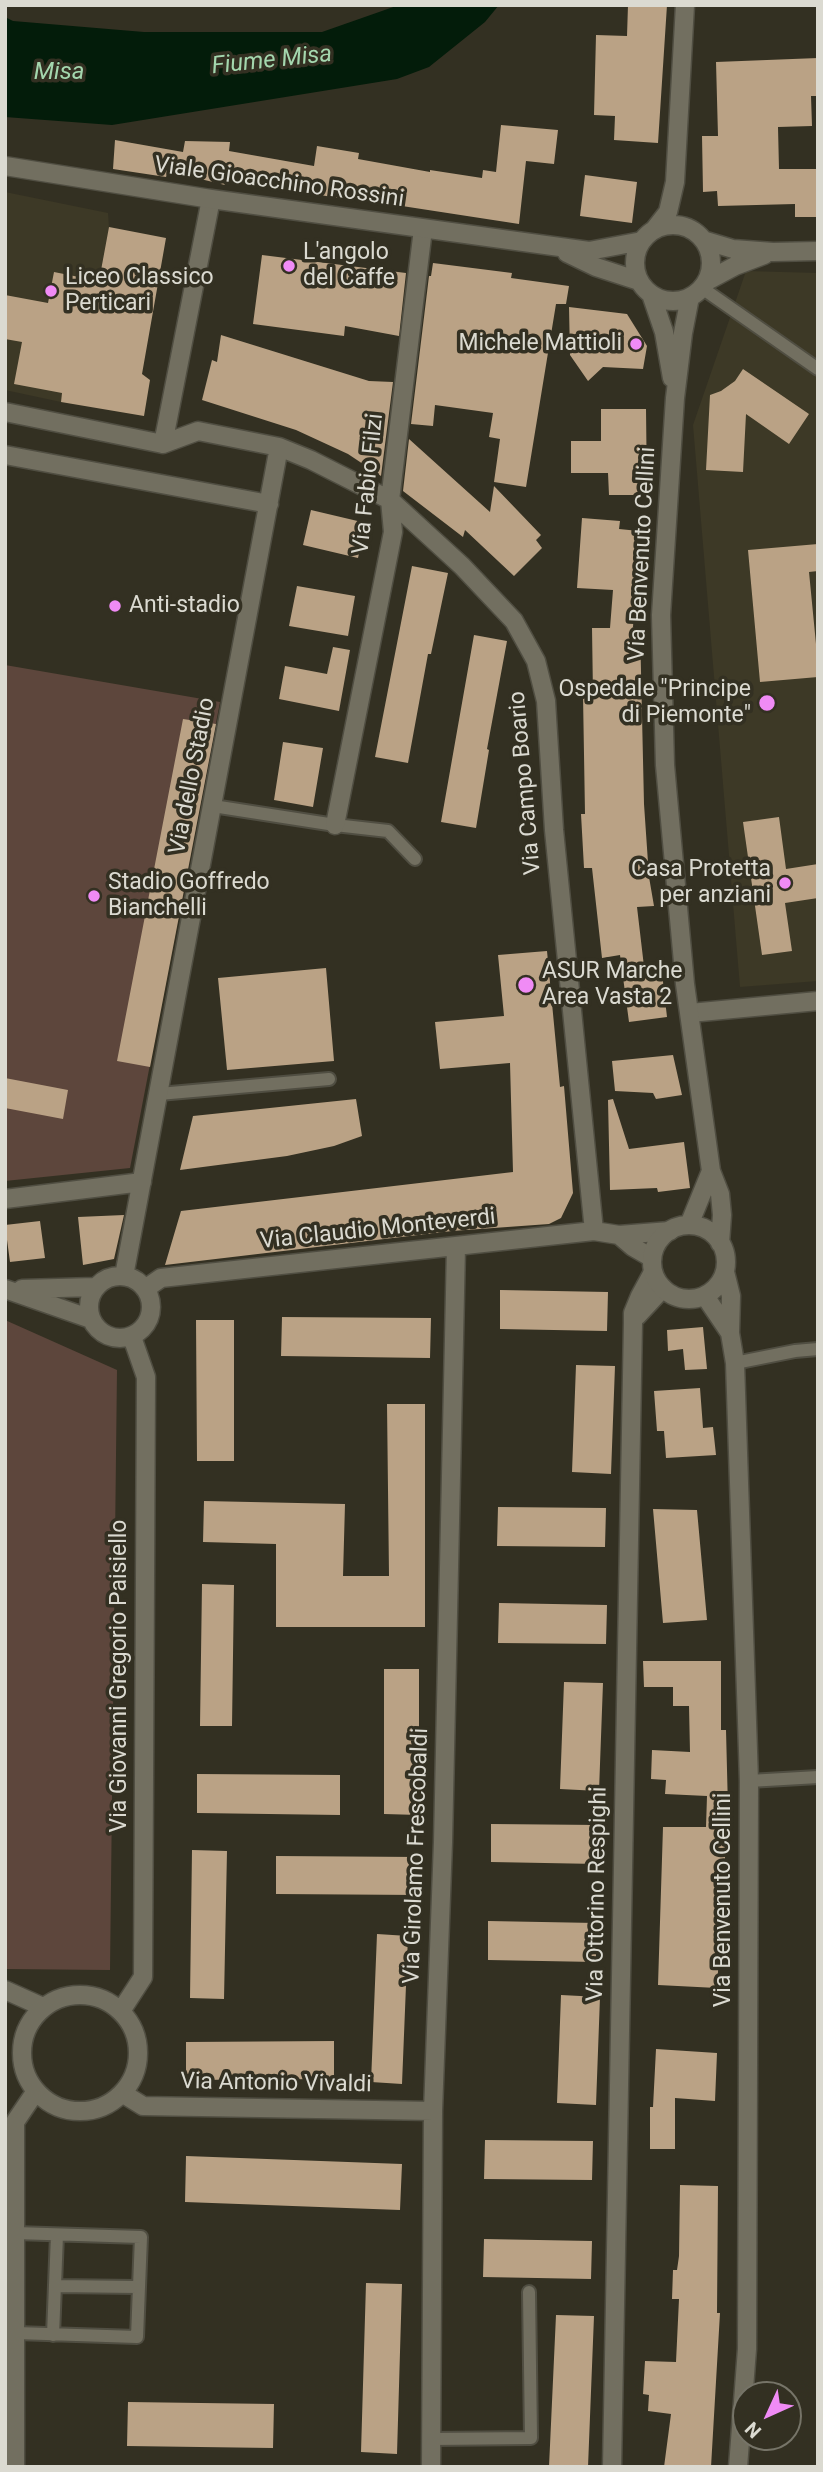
<!DOCTYPE html>
<html>
<head>
<meta charset="utf-8">
<style>
	body { margin:0 }
	#map { position:relative; width:823px; height:2472px; overflow:hidden; background:#333022; font-family:Roboto,sans-serif }
	canvas { display:block }
	.frame { position:absolute; inset:0; border:7px solid #dbdad1; pointer-events:none }
	.north { position:absolute; left:732px; top:2381px; width:70px; height:70px; box-sizing:border-box; background:#333022; border:2px solid #767468; border-radius:50%; rotate:225deg; font-size:19px; font-weight:700; line-height:28px; text-align:center; color:#dbdad1 }
	.north::after { content:''; display:block; margin:auto; width:24px; height:32px; background:#f08bf5; clip-path:polygon(50% 0,100% 100%,50% 72%,0 100%) }
</style>
</head>
<body>
<div id="map">
<canvas width="823" height="2472"></canvas>
<div class="frame"></div>
<div class="north">N</div>
</div>
<script>
const c = document.querySelector('canvas').getContext('2d');
c.lineJoin = 'round';
function paint(path, color) { c.fillStyle = color; c.fill(path, 'evenodd'); }
const toPath = rows => new Path2D(rows.map(r => 'M' + r).join(''));
function strokePath(path, color, width, dash) { c.strokeStyle = color; c.lineWidth = width; c.lineCap = dash ? 'butt' : 'round'; c.setLineDash(dash || []); c.stroke(path); }
function drawText(font, color, halo, rows, align = 'center') {
  c.font = font + ' Roboto,sans-serif'; c.lineWidth = 7; c.setLineDash([]); c.textBaseline = 'middle'; c.strokeStyle = halo; c.fillStyle = color; for (const [text, x, y, turn = 0] of rows) {
    c.save(); c.translate(x, y); c.rotate((+turn || 0) * Math.PI / 180); c.textAlign = isNaN(turn) ? turn : align; if (halo) c.strokeText(text, 0, 0); c.fillText(text, 0, 0); c.restore();
  }
}
const built = toPath([
	[5,192,108,213,109,227,85,354,68,360,61,402,5,390],
	[746,271,818,273,818,981,740,987,693,425]
]);
const green = toPath([
	[5,665,220,702,130,1168,5,1181],
	[5,1320,117,1370,110,1970,5,1969]
]);
const water = toPath([
	[399,5,499,5,485,22,429,67,397,79,112,125,5,117,5,17,13,21,144,32,322,32]
]);
const building = toPath([
	[628,5,667,5,658,143,614,140,615,116,594,115,596,35,627,36],
	[818,58,818,96,811,96,812,126,778,127,779,169,818,169,818,217,795,217,795,204,718,206,717,191,703,192,702,136,718,136,716,62],
	[501,125,558,130,554,164,526,161,519,224,389,204,390,198,353,191,351,200,295,191,295,193,275,190,276,183,226,175,225,185,168,171,166,177,113,169,115,140,183,152,185,141,230,142,229,151,314,166,317,146,359,153,358,159,430,172,430,170,482,178,483,170,496,172],
	[585,175,637,182,632,223,580,216],
	[109,227,166,238,142,374,150,380,144,416,61,402,62,393,14,384,22,342,5,339,5,295,48,303,54,272,99,281],
	[262,255,406,273,399,336,345,326,344,336,253,324],
	[433,263,512,273,511,278,569,286,566,304,556,304,526,487,494,482,500,439,489,437,493,413,435,405,433,426,411,424,429,276,431,276],
	[569,307,627,314,647,346,643,369,603,367,588,381,570,355],
	[221,335,369,381,393,382,381,476,348,454,296,430,202,400,212,360,217,362],
	[743,369,809,414,789,444,746,414,743,472,706,470,710,395,721,391,735,381],
	[601,409,646,409,647,495,609,495,608,473,571,473,571,441,601,441],
	[409,439,490,512,494,486,541,535,536,540,542,548,514,576,465,530,463,537,403,491],
	[311,510,366,523,358,558,303,545],
	[582,518,620,521,619,529,639,531,633,627,640,627,644,804,649,877,654,906,637,907,645,975,662,973,667,1017,629,1022,620,955,602,958,592,868,584,868,581,814,585,814,583,695,593,695,592,628,610,628,613,590,577,588],
	[818,544,818,571,809,572,816,644,818,644,818,677,760,682,748,550],
	[412,566,448,573,431,654,428,654,408,763,375,757],
	[297,586,355,596,348,636,289,626],
	[474,635,507,641,487,749,489,750,476,828,441,822],
	[333,647,350,650,339,711,279,699,285,666,327,674],
	[183,719,216,724,150,1067,117,1061],
	[283,742,323,748,313,807,274,800],
	[779,817,786,869,818,864,818,898,785,903,792,951,762,955,743,822],
	[547,951,560,1087,564,1086,573,1193,561,1218,549,1224,452,1231,165,1265,181,1211,513,1172,510,1063,440,1069,435,1022,504,1016,498,955],
	[326,968,334,1061,227,1070,218,978],
	[673,1055,682,1095,656,1099,653,1093,615,1091,612,1061],
	[5,1078,68,1090,63,1119,5,1108],
	[356,1099,362,1136,334,1146,287,1156,180,1170,193,1116],
	[613,1099,629,1149,684,1142,690,1188,658,1192,657,1188,610,1190,608,1100],
	[124,1215,114,1259,83,1265,78,1217],
	[40,1221,45,1258,10,1262,5,1225],
	[500,1290,608,1292,607,1331,500,1329],
	[282,1317,431,1318,430,1358,281,1356],
	[196,1320,234,1320,234,1461,197,1461],
	[703,1327,707,1369,685,1370,683,1349,668,1351,667,1330],
	[576,1365,615,1366,611,1474,572,1472],
	[700,1388,703,1428,713,1427,716,1455,666,1458,664,1431,657,1431,654,1391],
	[387,1404,425,1404,425,1627,276,1627,276,1544,203,1542,204,1501,345,1504,343,1576,389,1576],
	[498,1507,606,1508,605,1547,497,1546],
	[653,1509,697,1510,707,1620,663,1623],
	[202,1584,234,1585,232,1726,200,1726],
	[499,1603,607,1605,606,1644,498,1643],
	[643,1661,721,1661,721,1730,726,1730,728,1809,717,1988,658,1985,663,1827,706,1827,707,1796,665,1794,666,1780,651,1779,652,1750,690,1752,689,1706,673,1706,673,1687,644,1687],
	[384,1669,419,1669,419,1815,384,1814],
	[564,1682,603,1683,599,1791,560,1789],
	[197,1774,340,1775,340,1815,197,1813],
	[491,1824,599,1825,598,1864,491,1862],
	[192,1850,227,1851,224,1999,190,1998],
	[276,1856,419,1857,420,1895,276,1894],
	[488,1921,596,1923,596,1962,488,1960],
	[377,1934,408,1936,402,2084,371,2082],
	[561,1995,600,1997,596,2105,557,2103],
	[334,2041,334,2079,186,2080,186,2042],
	[656,2049,717,2053,715,2101,675,2098,675,2149,650,2149,650,2107,653,2107],
	[485,2140,593,2141,592,2180,484,2179],
	[186,2156,402,2164,400,2210,185,2202],
	[680,2185,718,2186,717,2313,720,2313,711,2467,664,2467,671,2414,648,2411,649,2395,643,2394,645,2361,676,2362,679,2299,672,2299,673,2270,677,2270,679,2256],
	[484,2239,592,2241,591,2279,483,2277],
	[366,2283,402,2284,397,2454,361,2452],
	[556,2315,594,2316,588,2467,549,2467],
	[128,2402,274,2404,273,2448,127,2446]
]);
const service = toPath([
	[702,288,818,369],
	[213,806,335,825,388,831,415,859],
	[159,1094,329,1079],
	[735,1363,795,1351,818,1349],
	[749,1781,818,1777],
	[15,2233,141,2237,137,2337,16,2333],
	[55,2286,138,2287],
	[53,2335,57,2235],
	[431,2439,531,2438,529,2292]
]);
const minor = toPath([
	[5,412,163,444],
	[163,444,198,431,279,447,311,460,390,500,462,566,514,621,536,661,546,701,554,830,594,1231],
	[163,444,211,199],
	[5,455,269,504],
	[335,825,393,532,390,500,423,229],
	[690,1013,818,1001],
	[5,1199,142,1182],
	[619,1235,633,1247,652,1258],
	'89 1307a31 31 0 1 1 62 0a31 31 0 1 1-62 0Z',
	[124,1276,279,447],
	[5,1289,91,1319],
	[22,1289,95,1287],
	[145,1289,161,1278,594,1231,619,1235,670,1231],
	[637,1316,663,1288],
	[5,1990,43,2007],
	'22 2053a58 58 0 1 1 116 0a58 58 0 1 1-116 0Z',
	[121,2011,143,1977,146,1377,132,1337],
	[122,2093,143,2106,433,2111],
	[15,2467,15,2122,36,2091],
	[431,2467,433,2111,443,1842,456,1247],
	[612,2467,633,1322,633,1313,640,1296,653,1272]
]);
const tertiary = toPath([
	[5,166,211,199,589,251,642,241],
	'635 263a38 38 0 1 1 76 0a38 38 0 1 1-76 0Z',
	[654,230,668,212,675,182,685,5],
	[703,240,733,249,773,252,818,251],
	[567,253,596,267,639,281],
	[707,281,735,266,764,255],
	[651,294,664,332,672,378],
	[690,297,683,333,675,398,661,615,665,765,685,984,711,1171,720,1194,722,1215,720,1243],
	[689,1225,711,1171],
	'652 1262a37 37 0 1 1 74 0a37 37 0 1 1-74 0Z',
	[725,1272,731,1296,730,1333,735,1363,749,1781,747,2349,738,2467],
	[705,1296,730,1333]
]);
const markers = [
	[289,266,7,"#f08bf5"],
	[51,291,7,"#f08bf5"],
	[636,344,7,"#f08bf5"],
	[115,606,7,"#f08bf5"],
	[767,703,9,"#f08bf5"],
	[785,883,7,"#f08bf5"],
	[94,896,7,"#f08bf5"],
	[526,985,9,"#f08bf5"]
];
const streetNames = [
	["Viale Gioacchino Rossini",279,183,8],
	["Via Fabio Filzi",369,484,-84],
	["Via Benvenuto Cellini",643,554,-87],
	["Via dello Stadio",193,776,-79],
	["Via Campo Boario",526,783,-95],
	["Via Claudio Monteverdi",378,1230,-6],
	["Via Giovanni Gregorio Paisiello",120,1676,-90],
	["Via Girolamo Frescobaldi",417,1856,-88],
	["Via Ottorino Respighi",598,1894,-89],
	["Via Benvenuto Cellini",724,1900,-90],
	["Via Antonio Vivaldi",276,2084,1]
];
const poiNames = [
	["L'angolo",303,253],
	["del Caffe",303,279],
	["Liceo Classico",65,278],
	["Perticari",65,304],
	["Michele Mattioli",622,344,"right"],
	["Anti-stadio",129,606],
	["Ospedale \"Principe",751,690,"right"],
	["di Piemonte\"",751,716,"right"],
	["Casa Protetta",771,870,"right"],
	["per anziani",771,896,"right"],
	["Stadio Goffredo",108,883],
	["Bianchelli",108,909],
	["ASUR Marche",542,972],
	["Area Vasta 2",542,998]
];
const waterNames = [
	["Fiume Misa",272,61,-6],
	["Misa",59,73]
];
paint(built, '#3d3926');
paint(green, '#5d463c');
paint(water, '#031c0a');
paint(building, '#baa285');
strokePath(service, '#504e42', 16);
strokePath(minor, '#504e42', 21);
strokePath(tertiary, '#504e42', 21);
strokePath(service, '#726f60', 12);
strokePath(minor, '#726f60', 18);
strokePath(tertiary, '#726f60', 18);
for (const [x, y, r, color] of markers) { const dot = new Path2D(); dot.arc(x, y, r, 0, 2 * Math.PI); c.fillStyle = color; c.fill(dot); strokePath(dot, '#333022', 2.5); }
drawText('23px', '#dbdad1', '#333022', streetNames);
drawText('23px', '#dbdad1', '#333022', poiNames, 'left');
drawText('italic 24px', '#a4d7ae', '#333022', waterNames);
</script>
</body>
</html>
